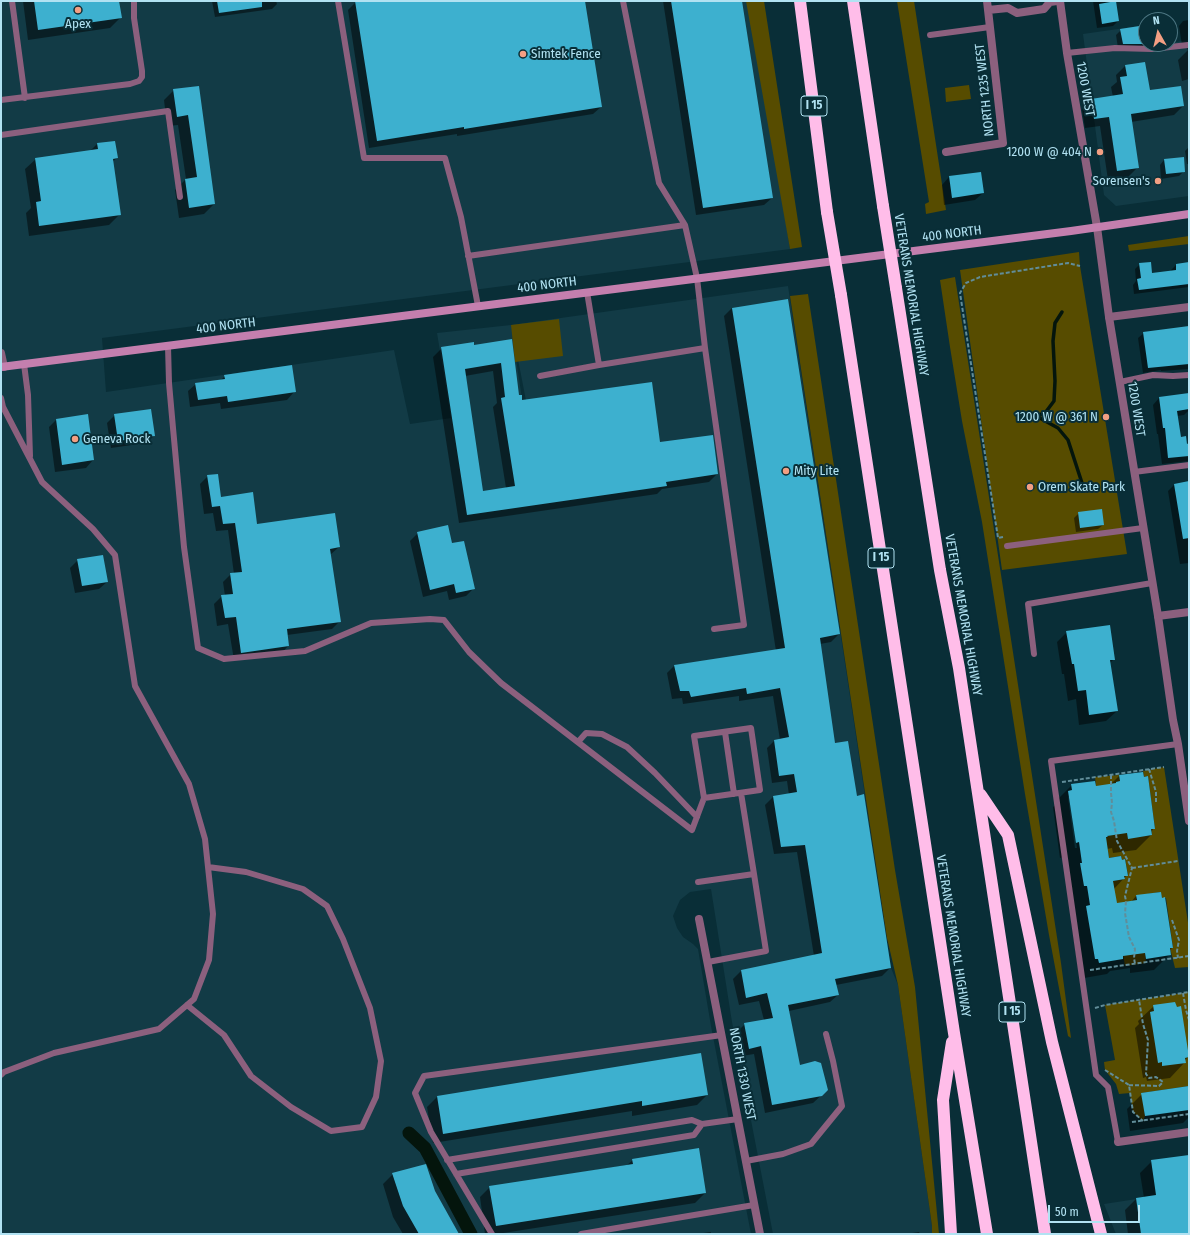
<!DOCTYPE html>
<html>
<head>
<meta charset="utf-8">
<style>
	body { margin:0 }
	#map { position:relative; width:1190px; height:1235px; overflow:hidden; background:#092e37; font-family:"Fira Sans Condensed",sans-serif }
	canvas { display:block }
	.frame { position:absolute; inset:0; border:2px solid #b1e2f2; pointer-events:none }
	.north { position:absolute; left:1138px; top:12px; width:40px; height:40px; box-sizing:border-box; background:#092e37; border:1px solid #4c7682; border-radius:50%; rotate:352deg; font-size:11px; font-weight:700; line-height:16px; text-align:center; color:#b1e2f2 }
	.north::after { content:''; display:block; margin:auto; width:14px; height:18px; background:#f39f83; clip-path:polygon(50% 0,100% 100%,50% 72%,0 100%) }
	.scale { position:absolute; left:1048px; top:1205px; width:92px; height:18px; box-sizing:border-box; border:2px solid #b1e2f2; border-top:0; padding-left:5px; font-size:12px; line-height:14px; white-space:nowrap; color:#b1e2f2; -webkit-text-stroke:3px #092e37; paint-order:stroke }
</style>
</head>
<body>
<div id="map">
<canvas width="1190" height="1235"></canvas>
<div class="frame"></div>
<div class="north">N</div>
<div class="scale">50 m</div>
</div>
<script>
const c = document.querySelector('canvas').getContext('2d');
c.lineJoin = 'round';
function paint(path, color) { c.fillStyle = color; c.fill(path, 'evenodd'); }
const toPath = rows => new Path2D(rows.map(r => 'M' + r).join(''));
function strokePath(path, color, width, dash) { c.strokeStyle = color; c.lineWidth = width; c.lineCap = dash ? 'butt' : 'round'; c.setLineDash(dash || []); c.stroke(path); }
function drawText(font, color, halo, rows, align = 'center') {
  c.font = font + ' "Fira Sans Condensed",sans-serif'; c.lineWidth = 4; c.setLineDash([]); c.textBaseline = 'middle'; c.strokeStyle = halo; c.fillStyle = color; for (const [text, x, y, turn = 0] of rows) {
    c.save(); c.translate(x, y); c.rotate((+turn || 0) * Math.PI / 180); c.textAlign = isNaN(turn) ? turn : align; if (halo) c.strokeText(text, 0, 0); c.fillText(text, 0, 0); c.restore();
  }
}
const built = toPath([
	[1,1,752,1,790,249,102,338,106,392,394,350,410,424,451,418,437,333,511,325,788,286,891,968,898,985,932,1226,932,1234,773,1234,732,1022,711,889,690,892,680,900,673,916,677,928,683,937,693,944,698,949,711,1026,751,1234,1,1234],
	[513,339,514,339,546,503,538,504],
	[1146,25,1146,44,1170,44,1170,43,1189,40,1189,196,1116,206,1104,195,1083,34],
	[1189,1191,1189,1234,1116,1234,1104,1204]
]);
const green = toPath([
	[746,1,764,1,802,247,790,249],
	[897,1,914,1,946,210,926,214,925,204,929,202],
	[969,85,971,99,946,102,945,88],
	[1189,236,1189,244,1129,251,1128,245],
	[1079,252,1080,266,1127,554,1002,570,960,270],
	[955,277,1061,963,1071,1038,1068,1036,1049,935,1025,794,982,522,962,421,950,347,940,280],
	[808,294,895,870,915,987,939,1234,932,1234,932,1226,898,985,887,938,790,296],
	[559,319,563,356,515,362,511,325],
	[1164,767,1189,929,1189,967,1175,968,1170,948,1173,948,1166,898,1162,898,1160,892,1136,896,1141,953,1145,953,1146,963,1125,966,1123,954,1126,953,1118,903,1114,903,1113,881,1125,879,1124,876,1128,875,1125,859,1122,860,1121,856,1109,858,1108,851,1105,844,1104,838,1108,837,1100,786,1096,786,1095,777,1119,775,1120,781,1116,782,1123,833,1127,833,1128,838,1152,835,1151,829,1155,829,1148,776,1144,777,1143,771],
	[1189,992,1189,1086,1142,1093,1145,1116,1143,1121,1133,1112,1130,1093,1119,1094,1116,1084,1105,1070,1104,1062,1115,1060,1105,1005]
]);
const shadow = toPath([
	[23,1,118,1,120,18,110,28,28,40],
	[212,1,276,1,277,4,272,9,215,17],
	[364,1,584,1,601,107,593,114,457,136,457,134,369,148,348,10,356,2],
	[663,1,741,1,772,198,764,205,696,215],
	[1093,1,1113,1,1118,21,1113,26,1097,28],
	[1189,20,1189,79,1182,81,1178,60,1188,50,1185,46,1182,45,1179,26,1183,21],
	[1146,26,1146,44,1147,44,1144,47,1118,48,1116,35,1121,30],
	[1125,66,1149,92,1183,106,1174,115,1131,122,1138,167,1128,177,1108,180,1100,126,1085,128,1082,109,1092,100,1113,97,1111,87,1117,82,1116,75],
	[198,87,214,204,204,214,179,218,175,190,186,179,178,125,167,126,164,100,174,90],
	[97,144,117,158,112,162,120,214,109,225,29,236,26,213,31,208,25,169,36,159,90,151],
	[1189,147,1189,164,1187,164,1185,151],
	[1164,160,1184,171,1179,176,1161,179,1160,165],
	[949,177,983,193,975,200,944,205,942,185],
	[1140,264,1151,274,1172,272,1171,270,1176,265,1189,264,1189,287,1134,294,1133,285,1136,281,1135,269],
	[732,308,839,634,831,642,820,644,834,744,856,797,890,968,882,976,836,985,838,995,830,1002,789,1011,799,1066,827,1090,813,1103,765,1113,754,1054,742,1056,737,1032,745,1024,764,1020,759,1001,739,1005,733,979,741,971,814,956,797,852,774,854,765,805,773,797,789,795,787,781,772,783,767,748,774,741,780,740,773,696,739,701,739,696,683,704,682,698,672,699,667,673,675,665,776,651,724,316],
	[1189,327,1189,369,1161,371,1161,370,1143,373,1138,338,1144,333],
	[511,340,518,396,522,401,659,443,717,474,709,482,662,489,657,494,459,523,433,357,442,348,473,346],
	[493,371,497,403,493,407,506,488,482,492,465,376],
	[225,376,294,392,287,400,221,409,220,403,190,407,188,391,196,384,221,380],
	[1159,398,1189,402,1189,410,1184,415,1177,416,1180,438,1187,445,1189,444,1189,461,1162,464,1158,434,1157,434,1153,405],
	[115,415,154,436,146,443,111,448,107,423],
	[56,420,93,460,86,468,55,472,49,427],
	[208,476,220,498,256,525,339,547,330,555,340,621,332,629,287,635,288,646,281,654,234,660,228,624,217,626,214,604,222,596,225,596,223,582,231,574,234,574,228,530,216,531,213,513,204,514,200,484],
	[1189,482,1189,563,1180,564,1168,491,1174,485],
	[1079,513,1103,525,1098,529,1076,532,1074,518],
	[418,533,451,544,473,589,466,596,449,600,447,591,423,597,410,541],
	[78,560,107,582,99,589,75,593,70,568],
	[1067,632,1114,659,1110,663,1117,711,1106,721,1079,725,1076,699,1068,701,1064,674,1062,674,1057,642],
	[1119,776,1154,828,1151,832,1151,835,1136,850,1113,853,1112,848,1107,849,1109,859,1127,875,1113,890,1116,904,1131,902,1136,896,1172,948,1169,951,1170,954,1154,970,1130,973,1130,968,1110,971,1107,974,1084,978,1079,974,1071,922,1074,919,1064,857,1060,858,1053,807,1057,804,1056,801,1072,785,1096,787,1110,785],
	[1068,797,1070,797,1077,848,1075,848],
	[1154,1006,1188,1057,1185,1060,1185,1062,1170,1078,1147,1081,1146,1077,1143,1078,1135,1028,1139,1024,1138,1021],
	[1189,1087,1189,1117,1183,1123,1130,1131,1127,1109,1142,1094],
	[707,1095,697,1105,632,1116,632,1111,433,1143,427,1107,437,1097],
	[1189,1156,1189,1234,1128,1234,1125,1210,1136,1199,1144,1198,1140,1173,1152,1161],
	[633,1160,705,1193,695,1203,497,1234,485,1234,480,1197,490,1187,627,1165],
	[393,1174,434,1192,458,1234,403,1234,393,1217,383,1184],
	[711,1232,711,1234,696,1234],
	[919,1232,920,1234,905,1234]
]);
const stream = toPath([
	[1020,413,1036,416,1045,413,1054,401,1055,381,1053,341,1055,323,1062,312],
	[1036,416,1058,428,1068,440,1082,483]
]);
const canal = toPath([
	[409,1133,425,1148,471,1234]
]);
const building = toPath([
	[34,1,119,1,122,18,38,30],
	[217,1,262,1,262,7,219,13],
	[355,1,585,1,602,107,464,129,464,127,377,141],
	[671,1,742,1,773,198,703,208],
	[1116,1,1119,21,1102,24,1099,4],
	[1146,25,1146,44,1123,44,1120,29],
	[1145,62,1150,90,1181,86,1184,106,1131,114,1139,168,1117,171,1109,117,1094,119,1091,99,1123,94,1120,77,1127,76,1125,65],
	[199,86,215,204,189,208,185,179,197,177,188,115,177,117,173,89],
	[115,141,118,158,113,159,121,215,39,226,36,202,41,201,35,158,98,149,97,143],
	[1184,157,1185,172,1166,174,1164,159],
	[981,172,984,193,952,198,949,176],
	[1151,262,1152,273,1176,270,1176,264,1189,262,1189,284,1139,290,1137,279,1141,278,1139,263],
	[788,299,840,634,820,638,835,743,848,741,857,796,864,794,891,968,835,979,839,995,788,1005,800,1065,815,1061,821,1063,828,1090,822,1096,772,1105,761,1046,749,1049,744,1023,773,1018,767,993,746,998,741,970,822,953,805,845,781,847,773,796,797,792,794,774,779,776,774,740,789,737,780,688,747,694,746,688,691,697,689,691,680,691,674,665,785,648,732,308],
	[1189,326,1189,364,1148,368,1143,332],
	[512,339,519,395,522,395,522,400,652,382,660,442,713,435,718,474,666,482,667,486,467,515,441,347,474,342,474,345],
	[501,363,505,397,501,398,515,486,483,491,465,369],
	[292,365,296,392,228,402,227,396,198,400,195,383,225,379,224,375],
	[1189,393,1189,409,1177,411,1181,437,1186,436,1187,444,1189,443,1189,456,1168,458,1165,428,1163,428,1159,397],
	[151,409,155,436,118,441,114,414],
	[88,414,94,460,62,465,56,419],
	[218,474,221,497,253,492,257,524,335,513,340,547,330,549,341,622,287,629,289,646,241,653,236,617,225,618,221,595,233,594,230,573,242,572,235,523,223,524,220,506,212,507,207,475],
	[1189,481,1189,538,1183,539,1174,484],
	[1102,509,1104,525,1080,528,1078,512],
	[448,525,452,543,464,541,475,589,456,593,454,584,430,590,417,532],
	[103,555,108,582,82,586,77,559],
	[1110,625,1115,660,1110,660,1118,711,1089,715,1086,690,1078,691,1074,664,1072,664,1066,631],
	[1143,772,1144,777,1148,776,1155,829,1151,829,1152,835,1128,839,1127,833,1107,836,1108,837,1106,837,1109,858,1121,856,1122,860,1125,859,1128,876,1124,876,1125,879,1113,881,1117,903,1137,900,1136,895,1161,892,1162,898,1165,897,1173,948,1170,948,1171,955,1146,959,1145,953,1123,956,1123,959,1099,963,1098,959,1095,959,1086,906,1090,905,1087,886,1084,886,1080,863,1082,863,1079,842,1076,843,1068,791,1072,790,1071,784,1095,781,1096,786,1116,783,1116,782,1120,781,1119,775],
	[1175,1002,1177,1007,1181,1006,1189,1057,1185,1058,1186,1063,1162,1066,1162,1062,1158,1063,1150,1012,1154,1011,1153,1005],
	[701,1053,708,1095,642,1106,642,1101,443,1134,437,1096],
	[1189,1086,1189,1110,1145,1116,1141,1093],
	[699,1148,706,1193,496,1226,489,1186,633,1164,632,1159],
	[1189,1155,1189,1234,1141,1234,1136,1198,1156,1195,1151,1160],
	[426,1164,435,1191,459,1234,419,1234,403,1206,392,1173]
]);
const path = toPath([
	[1003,537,998,538,960,293,966,283,980,277,1068,263,1080,266],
	[1149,769,1156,792,1156,803],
	[1111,775,1111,793,1112,803,1111,812,1114,821,1117,841,1132,868,1125,896,1126,901,1125,913,1129,937,1135,949,1134,958,1135,964],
	[1062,782,1164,767],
	[1132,868,1178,861],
	[1172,920,1179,940,1177,951,1178,958],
	[1090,970,1189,956],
	[1183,993,1186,1010,1189,1020],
	[1095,1008,1105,1005,1189,992],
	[1105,1070,1129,1085,1133,1112,1143,1121],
	[1129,1085,1159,1086,1163,1082,1156,1077,1149,1078,1146,1074,1148,1040,1143,1024,1139,1000],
	[1132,1122,1189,1114]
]);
const service = toPath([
	[12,1,25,98],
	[338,1,364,158,445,158,461,217,478,306],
	[930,35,990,27],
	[1067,53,1115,48,1152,49,1188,45],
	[1,100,130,84,139,81,142,77,142,71,134,18,134,1],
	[1,135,168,111,180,197],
	[468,256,685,225],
	[587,292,599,365,705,348,697,278,685,225,659,183,623,1],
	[168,346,169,383,173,428,184,547,198,648,224,659,305,651,371,623,430,619,444,620,469,652,501,683,692,830,704,798,694,736,751,728,760,790,704,798],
	[705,348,744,625,714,629],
	[24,364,28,395,30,456],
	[540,376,599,365],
	[1120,382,1153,375,1173,376,1189,375],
	[1,398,3,407,42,482,93,529,115,555,135,686,189,784,205,839,213,914,209,960,194,999,159,1029,54,1053,4,1072,1,1075],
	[1134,472,1189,465],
	[1007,546,1143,528],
	[1034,654,1028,604,1152,583],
	[725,732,734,794],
	[578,742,586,733,602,734,627,747,655,773,697,817],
	[698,882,754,874,741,793],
	[708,962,766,951,754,874],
	[187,1005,224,1035,251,1076,291,1107,331,1131,362,1127,376,1097,381,1061,370,1008,343,939,327,906,303,889,246,872,208,867],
	[1118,1142,1108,1087,1096,1075,1051,761,1178,744],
	[447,1160,692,1120,702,1124,738,1119],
	[746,1161,783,1154,811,1144,842,1106,833,1061,826,1034],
	[456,1174,694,1135,702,1124],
	[492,1234,431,1132,415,1093,424,1076,722,1035],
	[581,1234,754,1205]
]);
const minor = toPath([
	[988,10,1008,8,1017,13,1044,9,1050,2,1057,1],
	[946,152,1003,143,987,1],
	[1109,317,1189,307],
	[1158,616,1189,612],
	[699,919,760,1234],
	[1118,1142,1189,1132]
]);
const tertiary = toPath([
	[1060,1,1067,53,1097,227,1109,317,1158,616,1173,720,1178,744,1189,821],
	[1,353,4,367]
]);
const secondary = toPath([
	[1,367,1071,231,1189,214]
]);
const motorway = toPath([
	[800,1,827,212],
	[853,1,883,206],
	[896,288,940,570,959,668,1045,1234],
	[841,295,954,1033,987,1234],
	[981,795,1008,835,1052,1042,1101,1234],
	[951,1234,943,1100,952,1042]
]);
const motorwayBridge = toPath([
	[883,206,896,288],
	[827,212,841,295]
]);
const markers = [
	[78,10,4,"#f39f83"],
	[523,54,4,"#f39f83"],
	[1100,152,4,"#f39f83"],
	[1158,181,4,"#f39f83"],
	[1106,417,4,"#f39f83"],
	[75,439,4,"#f39f83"],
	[786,471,4,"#f39f83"],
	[1030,487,4,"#f39f83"]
];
const shields = [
	[814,106,26],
	[881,558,26],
	[1012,1012,26]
];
const shieldNames = [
	["I 15",814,106],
	["I 15",881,558],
	["I 15",1012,1012]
];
const poiNames = [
	["Apex",78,24,"center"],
	["Simtek Fence",531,54],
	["1200 W @ 404 N",1092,152,"right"],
	["Sorensen's",1150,181,"right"],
	["1200 W @ 361 N",1098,417,"right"],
	["Geneva Rock",83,439],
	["Mity Lite",794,471],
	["Orem Skate Park",1038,487]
];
const streetNames = [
	["1200 WEST",1085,89,80],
	["NORTH 1235 WEST",985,90,-96],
	["400 NORTH",952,234,-7],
	["400 NORTH",547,285,-7],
	["VETERANS MEMORIAL HIGHWAY",911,295,81],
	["400 NORTH",226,326,-7],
	["1200 WEST",1136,409,81],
	["VETERANS MEMORIAL HIGHWAY",963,615,80],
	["VETERANS MEMORIAL HIGHWAY",953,936,81],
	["NORTH 1330 WEST",742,1074,79]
];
paint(built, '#123b46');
paint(green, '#574c00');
paint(shadow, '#0007');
strokePath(stream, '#04150c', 3.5);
strokePath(canal, '#04150c', 13);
paint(building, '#3db0cf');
strokePath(path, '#618d99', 2, [4, 2]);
strokePath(service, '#8c607e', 6);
strokePath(minor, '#8c607e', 8);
strokePath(tertiary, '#8c607e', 8);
strokePath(secondary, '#c47fae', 8);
strokePath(motorway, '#ffbde9', 12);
strokePath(motorwayBridge, '#ffbde9', 12);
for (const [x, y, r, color] of markers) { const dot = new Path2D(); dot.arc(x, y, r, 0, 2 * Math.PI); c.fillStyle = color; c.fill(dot); strokePath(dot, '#092e37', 1.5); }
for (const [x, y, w] of shields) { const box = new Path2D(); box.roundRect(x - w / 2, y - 10, w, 20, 3); c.fillStyle = '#092e37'; c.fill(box); strokePath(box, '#b1e2f2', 1); }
drawText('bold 12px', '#b1e2f2', null, shieldNames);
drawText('13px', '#b1e2f2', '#092e37', poiNames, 'left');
drawText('13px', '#b1e2f2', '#092e37', streetNames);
</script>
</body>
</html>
